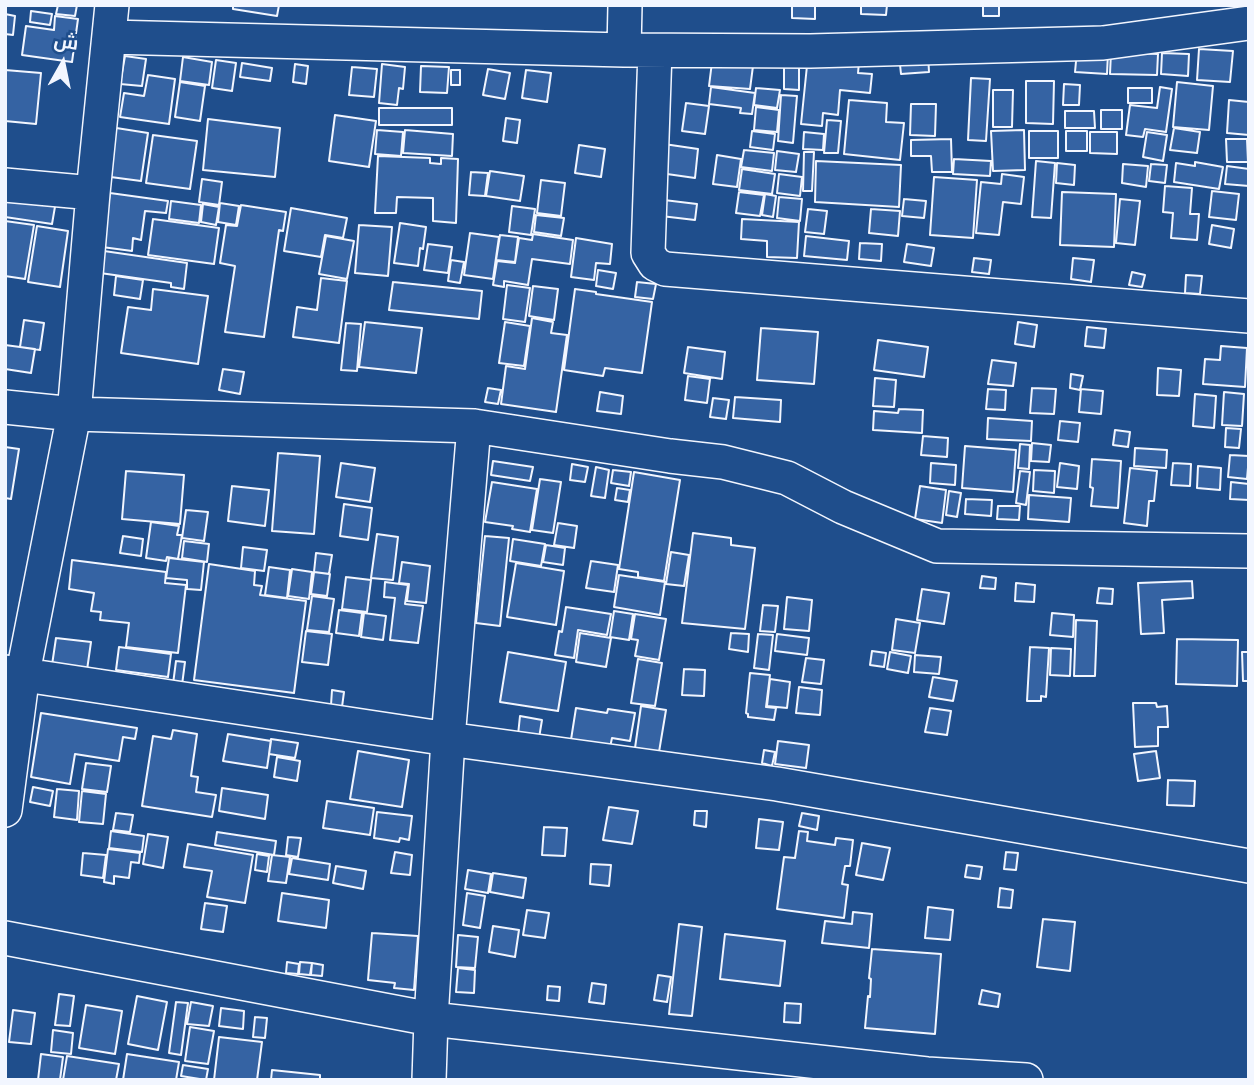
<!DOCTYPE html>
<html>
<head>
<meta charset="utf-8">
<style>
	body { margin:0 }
	#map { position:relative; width:1254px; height:1085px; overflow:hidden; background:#1f4e8c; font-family:Figtree,Cairo,sans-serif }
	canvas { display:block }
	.frame { position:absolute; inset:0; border:7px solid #f2f6ff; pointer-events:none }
	.north { position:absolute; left:28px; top:28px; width:70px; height:70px; -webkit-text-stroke:5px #1f4e8c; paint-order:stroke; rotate:9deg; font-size:19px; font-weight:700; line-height:28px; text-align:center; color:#f2f6ff }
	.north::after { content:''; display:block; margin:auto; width:24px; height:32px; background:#f2f6ff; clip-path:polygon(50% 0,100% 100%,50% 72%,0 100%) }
</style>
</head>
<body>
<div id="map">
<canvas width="1254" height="1085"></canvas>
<div class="frame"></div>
<div class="north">ش</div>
</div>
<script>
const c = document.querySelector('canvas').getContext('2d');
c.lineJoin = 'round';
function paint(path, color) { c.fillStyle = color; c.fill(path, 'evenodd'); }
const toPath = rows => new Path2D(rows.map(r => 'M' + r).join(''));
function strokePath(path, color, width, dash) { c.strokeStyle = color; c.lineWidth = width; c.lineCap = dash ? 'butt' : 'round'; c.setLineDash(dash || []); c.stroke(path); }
const building = toPath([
	[58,5,77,5,75,16,56,14,58,5],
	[233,5,279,5,277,16,233,9,233,5],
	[792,5,815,5,815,19,792,18,792,5],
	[861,5,887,5,886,15,861,14,861,5],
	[983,5,999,5,999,16,983,16,983,5],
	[31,11,52,14,50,25,30,22,31,11],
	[5,14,15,16,13,35,5,34,5,14],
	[55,16,78,19,72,62,22,55,26,26,54,30,55,16],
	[1199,49,1233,51,1230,82,1197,80,1199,49],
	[1077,51,1108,53,1107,74,1075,72,1077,51],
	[1111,52,1158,54,1157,75,1110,74,1111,52],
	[1162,53,1189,54,1188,76,1161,74,1162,53],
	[928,54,929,72,901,74,899,55,928,54],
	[125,56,146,59,142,86,120,84,125,56],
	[808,56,859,62,858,73,872,74,870,93,840,90,838,115,823,113,822,126,801,124,808,56],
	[183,57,212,62,209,85,180,81,183,57],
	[216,60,236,63,232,91,212,88,216,60],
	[712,62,753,66,750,89,709,86,712,62],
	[242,63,272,68,270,81,240,77,242,63],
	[295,64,308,66,306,84,293,82,295,64],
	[382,64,405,67,403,89,399,88,397,105,379,103,382,64],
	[421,66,449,67,447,93,420,92,421,66],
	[784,66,799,66,799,90,784,89,784,66],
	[352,67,377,69,374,97,349,95,352,67],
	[488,69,510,73,505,99,483,95,488,69],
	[5,70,41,73,36,124,5,121,5,70],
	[451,70,460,70,460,85,451,85,451,70],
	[526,70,551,73,547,102,522,98,526,70],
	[148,75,175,79,169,124,120,117,124,93,144,96,148,75],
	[971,78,990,79,986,141,968,140,971,78],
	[1026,81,1054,81,1053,124,1026,123,1026,81],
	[180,82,205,86,200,121,175,117,180,82],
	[1177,82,1213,86,1209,130,1173,127,1177,82],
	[1064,84,1080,85,1079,105,1063,105,1064,84],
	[711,87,755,93,752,114,740,113,741,108,709,104,711,87],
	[1160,87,1172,89,1166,132,1145,129,1143,137,1126,135,1130,105,1157,108,1160,87],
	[756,88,780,90,777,108,754,105,756,88],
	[1128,88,1152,88,1152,103,1128,103,1128,88],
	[993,90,1013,90,1012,127,993,127,993,90],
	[781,95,797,96,793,143,778,141,781,95],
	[849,100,887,103,886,122,904,123,900,160,844,154,849,100],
	[1229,100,1249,102,1249,135,1227,133,1229,100],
	[686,103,709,106,705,134,682,131,686,103],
	[911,104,936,104,935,136,910,135,911,104],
	[756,107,779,110,777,132,754,130,756,107],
	[379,108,452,108,452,125,379,125,379,108],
	[1101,110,1122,110,1122,129,1101,129,1101,110],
	[1065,111,1094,111,1095,128,1065,128,1065,111],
	[335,115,376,121,369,167,329,161,335,115],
	[506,118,520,120,517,143,503,141,506,118],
	[208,119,280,128,275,177,203,170,208,119],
	[827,120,841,121,838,153,824,153,827,120],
	[110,127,148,133,141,181,103,176,110,127],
	[1174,128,1200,132,1197,153,1170,150,1174,128],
	[377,130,403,132,401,156,375,154,377,130],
	[405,130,453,134,452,156,403,153,405,130],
	[1024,130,1025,170,993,171,991,131,1024,130],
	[752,131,775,134,773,150,750,147,752,131],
	[1029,131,1058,131,1058,158,1029,158,1029,131],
	[1066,131,1087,131,1087,151,1066,151,1066,131],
	[804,132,824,134,823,150,803,149,804,132],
	[1090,132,1117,132,1117,154,1090,153,1090,132],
	[1147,132,1167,135,1163,161,1143,157,1147,132],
	[153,135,197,141,190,189,146,183,153,135],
	[951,139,952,172,932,172,931,156,911,156,911,140,951,139],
	[1226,139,1247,139,1248,162,1227,162,1226,139],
	[664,144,698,149,695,178,660,173,664,144],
	[579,145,605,149,601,177,575,173,579,145],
	[744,150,774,153,772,171,741,167,744,150],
	[777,151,799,154,796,172,775,170,777,151],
	[804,152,814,152,812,191,803,191,804,152],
	[717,155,741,159,737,187,713,184,717,155],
	[378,156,430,158,430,163,441,164,441,158,458,159,456,223,433,221,433,198,397,197,396,213,375,213,378,156],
	[954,159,991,161,990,176,953,174,954,159],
	[816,161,901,165,899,207,815,202,816,161],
	[1036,161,1055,163,1051,218,1032,217,1036,161],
	[1195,162,1223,167,1219,189,1174,182,1176,163,1195,166,1195,162],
	[1057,163,1075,165,1074,185,1056,183,1057,163],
	[1123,164,1148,166,1146,187,1122,183,1123,164],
	[1151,164,1167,165,1165,183,1149,181,1151,164],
	[1227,166,1249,169,1249,186,1225,184,1227,166],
	[742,169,775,174,772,194,739,190,742,169],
	[490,171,524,176,520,201,486,196,490,171],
	[471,172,488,173,485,196,469,195,471,172],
	[779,174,802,177,800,196,777,193,779,174],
	[1002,174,1024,177,1021,204,1003,202,999,235,976,233,981,182,1001,184,1002,174],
	[934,177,977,180,973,238,930,235,934,177],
	[202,179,222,182,219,205,199,202,202,179],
	[541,180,565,183,561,216,537,213,541,180],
	[1165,186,1192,188,1190,214,1199,214,1197,240,1171,238,1173,213,1163,212,1165,186],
	[5,187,57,195,52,224,5,217,5,187],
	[1212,191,1239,194,1236,220,1209,217,1212,191],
	[739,192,764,195,760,216,736,213,739,192],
	[1062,192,1116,194,1114,247,1060,245,1062,192],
	[110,193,168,201,166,213,145,211,141,240,133,238,132,251,102,247,110,193],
	[765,194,776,196,773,217,762,215,765,194],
	[779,197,802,199,800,221,777,218,779,197],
	[904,199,926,201,924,218,902,216,904,199],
	[1120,199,1140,201,1135,245,1116,243,1120,199],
	[664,200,697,204,695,220,661,216,664,200],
	[171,201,201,205,199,223,169,219,171,201],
	[220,203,239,206,236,225,218,222,220,203],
	[203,204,219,207,216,225,201,222,203,204],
	[241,205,286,212,283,231,279,230,264,337,225,332,235,266,220,263,226,225,237,226,241,205],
	[512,206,535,209,531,235,509,232,512,206],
	[291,208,347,218,343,238,325,235,321,257,284,251,291,208],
	[808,209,827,211,824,234,805,232,808,209],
	[871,209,900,211,898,236,869,233,871,209],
	[536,215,564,218,561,236,534,232,536,215],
	[153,219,219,228,214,264,148,255,153,219],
	[742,219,799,222,797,258,767,257,767,241,741,239,742,219],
	[5,221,34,225,25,279,5,276,5,221],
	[400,223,426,227,423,249,420,248,418,266,394,263,400,223],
	[359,225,392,227,388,276,355,273,359,225],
	[1212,225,1234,229,1231,248,1209,244,1212,225],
	[37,226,68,231,60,287,28,282,37,226],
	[470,233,499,237,493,279,464,275,470,233],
	[533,234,573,240,570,264,532,259,528,285,504,281,504,287,493,285,497,261,515,263,519,238,532,240,533,234],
	[500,235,518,237,515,262,496,260,500,235],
	[326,236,354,241,347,279,319,274,326,236],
	[806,236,849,241,847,260,804,256,806,236],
	[576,238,612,244,610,264,596,263,594,280,571,277,576,238],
	[860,243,882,244,881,261,859,259,860,243],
	[428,244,452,247,448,273,424,270,428,244],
	[907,244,934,248,931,266,904,262,907,244],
	[104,251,187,263,184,289,171,287,171,283,100,273,104,251],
	[974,258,991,260,989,274,972,272,974,258],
	[1073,258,1094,260,1091,282,1071,279,1073,258],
	[451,260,464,262,460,283,448,281,451,260],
	[598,270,616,273,613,289,596,286,598,270],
	[1132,272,1145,275,1142,287,1129,285,1132,272],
	[1186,275,1202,276,1200,294,1185,293,1186,275],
	[116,276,143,280,140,299,114,295,116,276],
	[321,278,347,281,339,343,293,337,297,307,317,310,321,278],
	[393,282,482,291,479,319,389,310,393,282],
	[637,282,656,284,653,299,635,297,637,282],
	[507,285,530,288,525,322,503,319,507,285],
	[533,286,558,289,554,320,529,316,533,286],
	[153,289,208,296,198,364,121,353,128,307,151,310,153,289],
	[575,289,596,292,596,294,652,302,642,373,605,368,603,376,564,370,575,289],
	[532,318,553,322,551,333,567,335,556,412,501,404,506,366,525,369,532,318],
	[24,320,44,323,40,350,20,347,24,320],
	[365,322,422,328,416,373,359,367,365,322],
	[505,322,530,326,524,366,499,363,505,322],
	[1018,322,1037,325,1034,347,1015,344,1018,322],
	[346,323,361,324,357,371,341,370,346,323],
	[1087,327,1106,329,1104,348,1085,346,1087,327],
	[761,328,818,332,814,384,757,380,761,328],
	[878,340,928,347,924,377,874,370,878,340],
	[5,345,35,349,31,373,5,369,5,345],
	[1221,346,1247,348,1245,387,1203,384,1205,359,1220,360,1221,346],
	[688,347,725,352,722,379,684,373,688,347],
	[992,360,1016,363,1013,386,988,384,992,360],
	[1158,368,1181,370,1179,396,1157,395,1158,368],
	[223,369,244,372,240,394,219,390,223,369],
	[1071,374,1083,376,1080,390,1070,388,1071,374],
	[688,376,710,379,707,403,685,400,688,376],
	[875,378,896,380,894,407,873,406,875,378],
	[488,388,501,390,498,404,485,402,488,388],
	[1032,388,1056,389,1054,414,1030,413,1032,388],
	[988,389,1006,390,1005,410,986,409,988,389],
	[1081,389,1103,391,1101,414,1079,412,1081,389],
	[600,392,623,396,621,414,597,411,600,392],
	[1224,392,1244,394,1242,426,1222,425,1224,392],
	[1195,394,1216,396,1214,428,1193,426,1195,394],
	[735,397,781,400,780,422,733,418,735,397],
	[713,398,729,400,726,419,710,417,713,398],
	[899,409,923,410,922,433,873,430,874,411,898,413,899,409],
	[988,418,1032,421,1031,441,987,439,988,418],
	[1060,421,1080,423,1078,442,1058,440,1060,421],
	[1226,428,1241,429,1239,448,1225,447,1226,428],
	[1115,430,1130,432,1128,447,1113,445,1115,430],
	[923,436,948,438,947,457,921,455,923,436],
	[1032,443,1051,445,1049,462,1031,461,1032,443],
	[1020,444,1030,445,1029,469,1018,468,1020,444],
	[965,446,1016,450,1013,492,962,488,965,446],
	[5,447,19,449,11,499,5,498,5,447],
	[1135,448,1167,450,1166,468,1134,466,1135,448],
	[278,453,320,456,314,534,272,531,278,453],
	[1230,455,1249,456,1247,479,1228,477,1230,455],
	[1092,459,1121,461,1118,508,1091,506,1093,488,1090,487,1092,459],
	[493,461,533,467,530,481,491,475,493,461],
	[341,463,375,468,370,502,336,497,341,463],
	[931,463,956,465,955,485,930,483,931,463],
	[1060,463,1079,466,1077,489,1057,487,1060,463],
	[1173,463,1191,464,1190,486,1171,485,1173,463],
	[572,464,588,467,585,482,570,480,572,464],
	[1198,466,1221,468,1220,490,1197,488,1198,466],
	[596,467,609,470,605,498,591,496,596,467],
	[1130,468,1157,471,1154,501,1149,501,1147,526,1124,523,1130,468],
	[613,470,631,472,629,486,611,483,613,470],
	[1034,470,1055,471,1054,493,1033,491,1034,470],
	[126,471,184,475,180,524,122,519,126,471],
	[1020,471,1030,472,1026,505,1016,503,1020,471],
	[634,472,680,480,664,581,638,577,638,572,619,569,634,472],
	[540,479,561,482,553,533,532,530,540,479],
	[492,482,537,489,530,532,512,529,513,526,485,522,492,482],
	[1231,482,1249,484,1249,500,1230,499,1231,482],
	[232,486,269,490,265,526,228,521,232,486],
	[920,486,946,490,942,523,915,519,920,486],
	[617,488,630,490,628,502,615,500,617,488],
	[949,491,961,493,957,517,946,515,949,491],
	[1029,495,1071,498,1069,522,1028,519,1029,495],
	[966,499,992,500,991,516,965,514,966,499],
	[344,504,372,508,368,540,340,536,344,504],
	[998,506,1020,506,1019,520,997,519,998,506],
	[186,510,208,512,204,541,182,538,186,510],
	[151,522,179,526,177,535,182,535,178,559,167,557,166,561,146,558,151,522],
	[558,523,577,526,574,548,554,545,558,523],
	[693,533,731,538,731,545,755,548,745,629,682,623,693,533],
	[377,534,398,537,393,580,371,578,377,534],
	[123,536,143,539,141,556,120,553,123,536],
	[485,536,509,538,500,626,476,623,485,536],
	[513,539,545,544,541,566,510,561,513,539],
	[184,541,209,544,207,562,182,558,184,541],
	[546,545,565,548,563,565,543,562,546,545],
	[243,547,267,550,264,571,241,568,243,547],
	[671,552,689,555,684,586,666,584,671,552],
	[316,553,332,555,329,574,314,572,316,553],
	[169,558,204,562,201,590,187,589,187,580,166,578,169,558],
	[72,560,166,572,165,583,186,585,178,653,126,647,129,623,100,620,101,612,91,611,94,593,69,589,72,560],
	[591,561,618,565,614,592,586,588,591,561],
	[402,562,430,566,426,603,407,601,409,584,399,583,402,562],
	[516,563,564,571,556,625,507,617,516,563],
	[209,564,255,571,254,585,262,586,260,595,306,601,294,693,194,680,209,564],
	[269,567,290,570,287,598,265,595,269,567],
	[292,569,312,572,309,599,288,596,292,569],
	[314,572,330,574,327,596,311,594,314,572],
	[619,575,665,582,660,615,614,607,619,575],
	[982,576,996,578,995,589,980,588,982,576],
	[346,577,371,580,367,612,342,609,346,577],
	[1192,581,1193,598,1162,600,1164,633,1141,634,1138,583,1192,581],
	[385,582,408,585,405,604,423,606,418,643,390,640,395,598,384,597,385,582],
	[1016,583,1035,585,1034,602,1015,601,1016,583],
	[1099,588,1113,589,1112,604,1097,603,1099,588],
	[922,589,949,593,944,624,917,620,922,589],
	[312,596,334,599,329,632,307,630,312,596],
	[787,597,812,600,809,631,784,629,787,597],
	[763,605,778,606,775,632,760,631,763,605],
	[566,607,611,614,607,635,578,630,574,658,555,655,559,631,562,632,566,607],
	[339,610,362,613,359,636,336,633,339,610],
	[614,611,633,614,629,640,610,637,614,611],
	[364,613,386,616,383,640,361,637,364,613],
	[1052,613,1074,615,1073,637,1050,635,1052,613],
	[635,614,666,619,659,660,635,656,638,640,631,639,635,614],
	[896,619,920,623,915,653,892,650,896,619],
	[1076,620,1097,621,1095,676,1074,676,1076,620],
	[306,631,332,634,328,665,302,662,306,631],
	[580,633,611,638,606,667,576,662,580,633],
	[731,633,749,634,748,652,729,649,731,633],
	[758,634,773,635,769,670,754,668,758,634],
	[777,634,809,638,807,655,775,651,777,634],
	[56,638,91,642,87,670,52,665,56,638],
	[1177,639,1238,640,1237,686,1176,684,1177,639],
	[119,647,171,654,168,677,116,670,119,647],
	[1030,647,1049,648,1046,697,1041,696,1041,701,1027,701,1030,647],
	[1051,648,1071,649,1070,676,1050,675,1051,648],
	[872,651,886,653,884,667,870,665,872,651],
	[508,652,566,662,558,711,500,702,508,652],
	[890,652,911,656,908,673,887,669,890,652],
	[1242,652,1249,652,1249,681,1243,681,1242,652],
	[915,655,941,657,939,674,914,672,915,655],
	[806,658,824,660,821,684,802,682,806,658],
	[638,659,662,663,655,706,631,703,638,659],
	[176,661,185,662,182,685,173,684,176,661],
	[684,669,705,670,704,696,682,695,684,669],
	[750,673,770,675,766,707,776,708,774,720,748,717,748,714,746,713,750,673],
	[933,677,957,681,953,701,929,697,933,677],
	[770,679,790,682,787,708,767,706,770,679],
	[799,687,822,690,820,715,796,713,799,687],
	[332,690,344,692,342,707,331,705,332,690],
	[1133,703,1156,703,1157,707,1167,706,1168,727,1158,727,1158,746,1135,747,1133,703],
	[641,706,666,710,659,752,635,748,641,706],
	[576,708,607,713,608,709,635,713,630,741,612,738,609,752,570,746,576,708],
	[930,708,951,711,947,735,925,732,930,708],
	[41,713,137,728,135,739,123,737,119,761,75,754,70,784,31,777,41,713],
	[520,716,542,720,539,738,518,735,520,716],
	[173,730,197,734,191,776,198,777,196,792,216,795,212,817,142,806,153,736,171,739,173,730],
	[228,734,271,741,267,768,223,761,228,734],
	[271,739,298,743,295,758,269,754,271,739],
	[778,741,809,745,806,768,775,764,778,741],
	[764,750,775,752,772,766,762,763,764,750],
	[358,751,409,760,402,807,350,799,358,751],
	[1156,751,1160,778,1138,781,1134,754,1156,751],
	[277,757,300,761,297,781,274,777,277,757],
	[86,763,111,766,107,792,82,789,86,763],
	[1168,780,1195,781,1194,806,1167,805,1168,780],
	[33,787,53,791,50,806,30,802,33,787],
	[222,788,268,795,265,819,219,811,222,788],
	[57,789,79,791,77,820,54,817,57,789],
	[82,791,106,794,103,824,79,822,82,791],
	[327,801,374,808,370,835,323,828,327,801],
	[609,807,638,811,632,844,603,840,609,807],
	[695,811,707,811,706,827,694,825,695,811],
	[377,812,412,816,409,840,400,838,399,842,374,838,377,812],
	[116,813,133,815,130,832,113,830,116,813],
	[802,813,819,816,817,830,799,826,802,813],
	[759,819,783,822,779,850,756,848,759,819],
	[544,827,567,828,565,856,542,855,544,827],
	[111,831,144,836,142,852,109,848,111,831],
	[799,831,808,832,807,841,835,845,836,838,853,840,850,866,845,866,842,884,848,885,844,918,777,909,784,857,795,858,799,831],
	[217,832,276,841,274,855,215,845,217,832],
	[148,834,168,837,163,868,143,864,148,834],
	[288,837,301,838,298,857,286,855,288,837],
	[862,843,890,848,883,880,856,875,862,843],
	[188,844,253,855,245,903,207,897,212,871,184,867,188,844],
	[108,849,140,853,139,863,131,862,129,878,114,876,114,884,104,882,108,849],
	[395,852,412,855,410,875,391,873,395,852],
	[1006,852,1018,853,1016,870,1004,869,1006,852],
	[83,853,106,855,103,878,81,875,83,853],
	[257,854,269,856,267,872,255,870,257,854],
	[272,855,290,857,286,883,268,881,272,855],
	[292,858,330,864,328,880,289,874,292,858],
	[591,864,611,865,609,886,590,884,591,864],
	[967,865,982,867,980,879,965,877,967,865],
	[336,866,366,871,363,889,333,883,336,866],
	[468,870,491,874,488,893,465,889,468,870],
	[493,873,526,878,523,898,490,892,493,873],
	[1000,888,1013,890,1011,908,998,907,1000,888],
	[282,893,329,900,326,928,278,921,282,893],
	[467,893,485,896,480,928,463,925,467,893],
	[205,903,227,906,223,932,201,929,205,903],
	[928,907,953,910,950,940,925,938,928,907],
	[527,910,549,913,545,938,523,935,527,910],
	[853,912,872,914,869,948,822,943,825,921,852,924,853,912],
	[1043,919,1075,922,1070,971,1037,967,1043,919],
	[679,924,702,927,692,1016,669,1014,679,924],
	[493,926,519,930,515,957,489,952,493,926],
	[372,933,418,936,414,990,394,988,395,983,368,980,372,933],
	[725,934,785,941,780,986,720,979,725,934],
	[458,935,478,937,475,968,456,967,458,935],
	[872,949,941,954,935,1034,865,1028,868,996,870,997,871,979,869,978,872,949],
	[287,962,299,964,298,974,286,973,287,962],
	[300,962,312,963,310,975,299,974,300,962],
	[312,963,323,965,322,976,311,975,312,963],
	[458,968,475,970,474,993,456,992,458,968],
	[658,975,671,977,667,1002,654,1000,658,975],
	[592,983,606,985,604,1004,589,1002,592,983],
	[548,986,560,987,559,1001,547,1000,548,986],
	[982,990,1000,994,998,1007,979,1004,982,990],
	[59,994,74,996,70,1026,55,1025,59,994],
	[137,996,167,1002,158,1050,128,1044,137,996],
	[176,1002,188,1003,181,1055,169,1053,176,1002],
	[191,1002,213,1006,209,1026,187,1024,191,1002],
	[785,1003,801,1004,800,1023,784,1022,785,1003],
	[86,1005,122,1011,115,1054,79,1048,86,1005],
	[221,1008,244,1011,243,1029,219,1026,221,1008],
	[13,1010,35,1013,31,1044,9,1042,13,1010],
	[255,1017,267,1018,265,1038,253,1037,255,1017],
	[190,1027,214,1031,208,1064,185,1061,190,1027],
	[53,1030,73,1033,71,1054,51,1052,53,1030],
	[219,1037,262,1042,257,1080,214,1080,219,1037],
	[41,1054,63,1057,60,1080,38,1080,41,1054],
	[127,1054,179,1062,176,1080,123,1080,127,1054],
	[67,1056,119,1064,116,1080,63,1080,67,1056],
	[183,1065,208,1069,206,1080,181,1076,183,1065],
	[272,1070,320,1075,320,1080,271,1080,272,1070]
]);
const minor = toPath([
	[109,37,624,50,810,51,1103,43,1249,23],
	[624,50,625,5],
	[655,51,648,253,655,264,665,269,1249,316],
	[5,185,93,193],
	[5,407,74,414,474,426,670,456,723,462,787,478,843,507,937,546,1249,551],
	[5,672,448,739,777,784,1249,866],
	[5,810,23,673,74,414,93,193,112,5],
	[5,938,431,1019,927,1074,1026,1080],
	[429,1080,431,1019,448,739,474,426]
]);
paint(building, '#3563a3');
strokePath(building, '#f2f6ff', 2);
strokePath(minor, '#f2f6ff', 36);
strokePath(minor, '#1f4e8c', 33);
</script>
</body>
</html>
